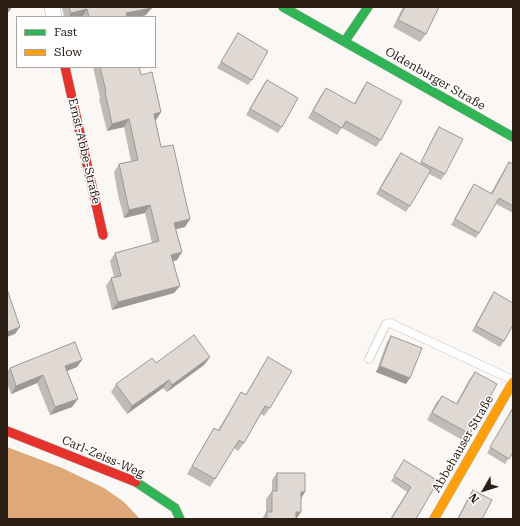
<!DOCTYPE html>
<html>
<head>
<meta charset="utf-8">
<style>
	body { margin:0 }
	#map { position:relative; width:520px; height:526px; overflow:hidden; background:#faf7f5; font-family:"Roboto Serif",serif }
	canvas { display:block }
	.frame { position:absolute; inset:0; border:8px solid #2b1f16; pointer-events:none }
	.legend { position:absolute; left:16px; top:16px; width:140px; height:52px; box-sizing:border-box; background:#fff; border:1px solid #aaa5a2; margin:0; padding:5px 7px; list-style:none; font-size:12px; color:#2b1f16 }
	.legend li { display:flex; align-items:center; gap:8px; height:20px }
	.legend b { width:20px; border:1px solid #aaa5a2 }
	.north { position:absolute; left:464px; top:470px; width:40px; height:40px; -webkit-text-stroke:3px #fff; paint-order:stroke; rotate:231deg; font-size:11px; font-weight:700; line-height:16px; text-align:center; color:#2b1f16 }
	.north::after { content:''; display:block; margin:auto; width:14px; height:18px; background:#2b1f16; clip-path:polygon(50% 0,100% 100%,50% 72%,0 100%) }
</style>
</head>
<body>
<div id="map">
<canvas width="520" height="526"></canvas>
<div class="frame"></div>
<ul class="legend">
<li><b style="height:5px;background:#30b455"></b>Fast</li>
<li><b style="height:5px;background:#ff9f0a"></b>Slow</li>
</ul>
<div class="north">N</div>
</div>
<script>
const c = document.querySelector('canvas').getContext('2d');
c.lineJoin = 'round';
function paint(path, color) { c.fillStyle = color; c.fill(path, 'evenodd'); }
const toPath = rows => new Path2D(rows.map(r => 'M' + r).join(''));
function strokePath(path, color, width, dash) { c.strokeStyle = color; c.lineWidth = width; c.lineCap = dash ? 'butt' : 'round'; c.setLineDash(dash || []); c.stroke(path); }
function drawText(font, color, halo, rows, align = 'center') {
  c.font = font + ' "Roboto Serif",serif'; c.lineWidth = 3; c.setLineDash([]); c.textBaseline = 'middle'; c.strokeStyle = halo; c.fillStyle = color; for (const [text, x, y, turn = 0] of rows) {
    c.save(); c.translate(x, y); c.rotate((+turn || 0) * Math.PI / 180); c.textAlign = isNaN(turn) ? turn : align; if (halo) c.strokeText(text, 0, 0); c.fillText(text, 0, 0); c.restore();
  }
}
const water = toPath([
	[7,447,62,468,104,488,124,502,140,519,7,519]
]);
const lane = toPath([
	[369,359,386,324,390,323,513,380]
]);
const street = toPath([
	[52,7,54,17]
]);
const fast = toPath([
	[283,7,513,137],
	[345,41,368,7],
	[136,482,175,508,180,519]
]);
const slow = toPath([
	[434,519,513,382]
]);
const jam = toPath([
	[65,67,103,235],
	[7,431,136,482]
]);
const wall = toPath([
	[62,7,151,7,146,15,138,17,64,17],
	[403,7,439,7,426,34,420,42,393,27],
	[238,33,252,80,248,85,217,68],
	[93,67,139,67,141,75,161,112,155,120,161,147,190,219,185,227,176,229,182,252,177,260,173,261,180,286,174,293,112,310,106,286,111,278,114,277,110,261,115,253,152,243,145,213,124,218,118,195,114,172,119,164,131,161,124,127,107,131,99,99,100,98],
	[267,80,282,127,278,133,246,115,263,85],
	[367,82,381,140,376,147,342,128,337,135,308,118,321,95,326,88,354,104,362,89],
	[439,127,445,174,441,180,429,174,410,206,406,212,376,194,397,158,401,153,420,164,435,133],
	[509,162,513,164,513,213,496,204,479,233,476,238,451,225,470,190,474,184,491,193,505,168],
	[494,292,504,341,500,347,472,331,490,298],
	[391,336,406,384,376,372,387,342],
	[210,357,204,365,167,392,163,388,127,414,111,392,116,384,156,363],
	[268,357,270,408,264,416,261,414,244,443,238,451,234,448,215,479,210,487,187,474,209,436,214,428,218,430,236,400,241,392,246,394,263,365],
	[77,367,67,371,72,407,50,415,37,383,11,394,7,383,7,372,10,368],
	[475,372,470,434,464,441,427,420,436,403,442,396,456,404,469,380],
	[513,407,513,452,505,464,487,453],
	[404,460,438,481,416,519,390,519,407,492,391,481],
	[277,473,301,499,301,512,296,519,262,519,266,512,266,499,272,491,272,480],
	[473,490,482,519,457,519,468,498]
]);
const shadedWall = toPath([
	[7,7,12,7,9,12,7,12],
	[152,8,146,15,138,17,123,17,126,13],
	[87,9,82,17,68,17,71,13],
	[161,112,156,120,149,121,154,114],
	[129,119,124,127,107,131,112,124],
	[150,205,145,213,124,218,129,210],
	[190,219,185,227,169,231,174,223],
	[182,252,177,260,166,263,171,255],
	[180,286,174,293,112,310,118,302],
	[20,327,15,334,7,337,7,332],
	[210,357,204,365,167,392,172,385],
	[82,360,77,367,59,374,65,366],
	[380,366,410,378,406,384,376,372],
	[43,375,37,383,11,394,16,386],
	[169,380,163,388,127,414,132,406],
	[78,399,72,407,50,415,55,407],
	[301,492,305,492,300,500],
	[296,512,301,512,296,519]
]);
const building = toPath([
	[69,7,151,7,152,8,126,13,127,17,89,17,87,9,71,13,69,7],
	[405,7,439,7,426,34,398,20,405,7],
	[238,33,268,51,252,80,221,62,238,33],
	[100,67,139,67,141,75,152,72,161,112,154,114,161,147,173,145,190,219,174,223,182,252,171,255,180,286,118,302,111,278,121,276,115,253,159,241,150,205,129,210,119,164,138,160,129,119,112,124,105,92,106,91,100,67],
	[267,80,298,98,282,127,250,109,267,80],
	[367,82,402,101,381,140,346,121,342,128,313,111,326,88,355,104,367,82],
	[439,127,463,139,445,174,421,162,439,127],
	[401,153,431,170,410,206,380,189,401,153],
	[509,162,513,164,513,206,499,198,479,233,455,219,474,184,492,194,509,162],
	[8,292,20,327,7,332,7,293,8,292],
	[494,292,513,303,513,325,504,341,476,326,494,292],
	[194,335,210,357,172,385,169,380,132,406,116,384,152,358,156,363,194,335],
	[391,336,422,348,410,378,380,366,391,336],
	[75,342,82,360,65,366,78,399,55,407,43,375,16,386,10,368,75,342],
	[268,357,292,371,270,408,265,406,244,443,239,440,215,479,192,466,214,428,219,431,241,392,246,395,268,357],
	[475,372,497,384,470,434,432,413,442,396,457,404,475,372],
	[513,408,513,452,509,459,490,447,513,408],
	[404,460,438,481,416,519,391,519,411,487,394,476,404,460],
	[277,473,305,473,305,492,301,492,301,512,296,512,296,519,267,519,267,512,272,512,272,491,277,491,277,473],
	[473,490,492,500,482,519,458,519,473,490]
]);
const streetNames = [
	["Oldenburger Straße",435,79,30],
	["Ernst-Abbe-Straße",84,151,77],
	["Abbehauser Straße",463,444,-60],
	["Carl-Zeiss-Weg",103,457,23]
];
paint(water, '#dea878');
strokePath(lane, '#b6b0ab', 9);
strokePath(street, '#b6b0ab', 16);
strokePath(fast, '#b6b0ab', 10);
strokePath(slow, '#b6b0ab', 10);
strokePath(jam, '#b6b0ab', 10);
strokePath(lane, '#fefefe', 8);
strokePath(street, '#fefefe', 15);
strokePath(fast, '#30b455', 9);
strokePath(slow, '#ff9f0a', 9);
strokePath(jam, '#e5322d', 9);
paint(wall, '#c1bbb5');
paint(shadedWall, '#9d9894');
paint(building, '#e0d9d3');
strokePath(building, '#9d9894', 1);
drawText('12px', '#2b1f16', '#fff', streetNames);
</script>
</body>
</html>
